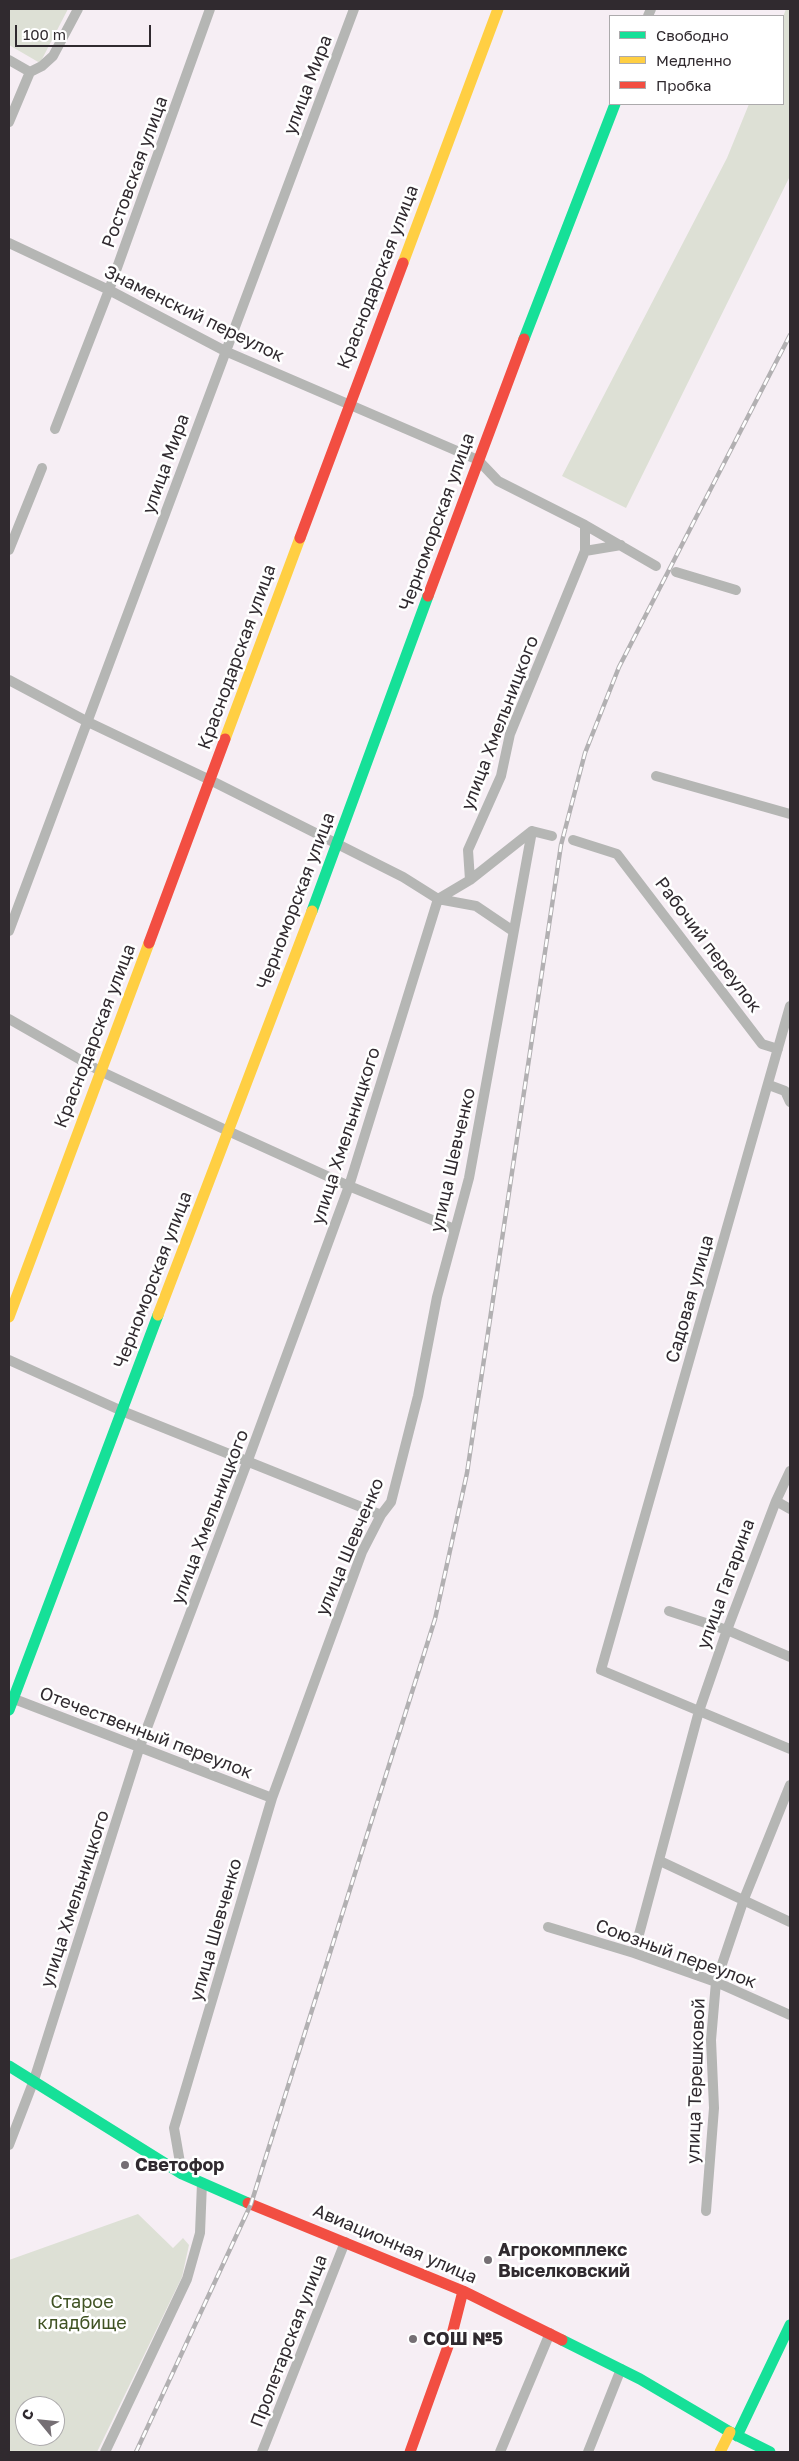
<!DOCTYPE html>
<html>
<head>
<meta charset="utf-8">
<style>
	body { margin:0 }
	#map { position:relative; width:799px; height:2461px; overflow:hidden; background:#f6eef4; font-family:"Golos Text",sans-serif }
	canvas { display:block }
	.frame { position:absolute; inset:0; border:10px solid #302a2f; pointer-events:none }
	.legend { position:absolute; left:609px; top:15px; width:175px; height:90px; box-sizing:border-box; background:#fff; border:1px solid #acaaac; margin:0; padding:6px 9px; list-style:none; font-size:15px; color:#302a2f }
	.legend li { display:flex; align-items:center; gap:10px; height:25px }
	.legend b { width:25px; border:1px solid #acaaac }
	.north { position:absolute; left:15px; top:2396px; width:50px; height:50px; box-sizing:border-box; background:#fff; border:1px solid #acaaac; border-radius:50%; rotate:298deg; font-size:14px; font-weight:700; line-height:20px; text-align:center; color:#302a2f }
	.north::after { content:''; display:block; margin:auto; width:18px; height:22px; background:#756f74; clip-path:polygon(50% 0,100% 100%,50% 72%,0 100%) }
	.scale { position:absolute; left:15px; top:25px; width:136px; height:22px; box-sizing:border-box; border:2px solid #302a2f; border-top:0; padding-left:6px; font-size:15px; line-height:18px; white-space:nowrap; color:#302a2f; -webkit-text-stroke:4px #fff; paint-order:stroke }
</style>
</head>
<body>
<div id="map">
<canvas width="799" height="2461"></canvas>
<div class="frame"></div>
<ul class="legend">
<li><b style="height:6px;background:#16e098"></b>Свободно</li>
<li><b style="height:6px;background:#ffcf43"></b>Медленно</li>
<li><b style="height:6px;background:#f24e42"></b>Пробка</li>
</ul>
<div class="north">С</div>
<div class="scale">100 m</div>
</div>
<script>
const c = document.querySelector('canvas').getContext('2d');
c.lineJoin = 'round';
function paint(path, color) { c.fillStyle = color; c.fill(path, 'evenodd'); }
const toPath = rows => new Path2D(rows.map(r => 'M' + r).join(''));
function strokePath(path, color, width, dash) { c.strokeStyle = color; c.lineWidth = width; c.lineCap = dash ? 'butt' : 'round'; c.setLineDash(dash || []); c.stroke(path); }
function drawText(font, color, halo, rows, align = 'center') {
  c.font = font + ' "Golos Text",sans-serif'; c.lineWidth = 5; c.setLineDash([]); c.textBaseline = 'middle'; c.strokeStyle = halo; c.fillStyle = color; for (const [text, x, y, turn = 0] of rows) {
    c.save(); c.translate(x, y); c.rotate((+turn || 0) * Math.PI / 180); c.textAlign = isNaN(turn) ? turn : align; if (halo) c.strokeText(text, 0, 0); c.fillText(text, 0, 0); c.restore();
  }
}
const green = toPath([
	[9,9,68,9,40,63,9,45],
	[786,9,790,9,790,176,626,508,562,476,727,158,749,104,783,104,783,17],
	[138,2214,173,2248,183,2238,189,2245,182,2277,97,2452,9,2452,9,2260],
	[25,2406,55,2406,55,2436,25,2436]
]);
const street = toPath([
	[648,16,651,9],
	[9,60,30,72],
	[9,122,30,72,42,66,53,56,78,9],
	[9,243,109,290,225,351,478,460,498,481,585,525,656,566],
	[55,429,109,290,210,9],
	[9,550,42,468],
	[585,551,621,545],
	[676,572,736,590],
	[9,680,88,722,210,780,403,877,438,899,476,906,513,931],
	[656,776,790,814],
	[573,840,617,854,762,1044,778,1049],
	[470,880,468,850,501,776,510,734,585,551,585,525],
	[9,931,354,9],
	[790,1006,601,1670,790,1749],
	[9,1019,100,1071,228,1131,349,1186,454,1229],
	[769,1085,785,1091,790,1102],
	[9,1360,122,1411,381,1515],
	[776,1501,790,1509],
	[669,1611,727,1630,790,1657],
	[9,1697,272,1798],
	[660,1861,790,1922],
	[548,1927,634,1953,716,1982,790,2015],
	[634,1953,699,1711,727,1630,776,1501,790,1471],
	[9,2145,34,2080,139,1749,248,1460,349,1186,438,899,470,880,532,831,552,836],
	[182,2174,174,2128,272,1798,362,1552,381,1515,391,1502,418,1396,437,1297,469,1178,532,831],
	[706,2211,714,2108,711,2040,716,1982,744,1899,790,1785],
	[105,2452,187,2279,200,2233,202,2183],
	[262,2452,345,2242],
	[500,2452,550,2333],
	[588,2452,621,2369]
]);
const fast = toPath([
	[524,339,615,104],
	[312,911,428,596],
	[9,1710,158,1315],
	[9,2066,182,2174,248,2203],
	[562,2340,640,2379,730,2432,770,2452],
	[737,2436,790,2325]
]);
const slow = toPath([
	[403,263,498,9],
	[225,739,300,538],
	[158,1315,312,911],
	[9,1317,149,943],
	[720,2452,730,2432]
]);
const jam = toPath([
	[300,538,403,263],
	[428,596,524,339],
	[149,943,225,739],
	[248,2203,463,2291,562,2340],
	[410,2452,451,2338,463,2291]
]);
const rail = toPath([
	[136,2452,251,2204,435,1619,467,1473,561,845,585,753,619,667,790,335]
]);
const markers = [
	[125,2165,5,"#756f74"],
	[488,2260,5,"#756f74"],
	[413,2339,5,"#756f74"]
];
const streetNames = [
	["улица Мира",308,85,-69],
	["Ростовская улица",135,172,-70],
	["Краснодарская улица",378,277,-69],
	["Знаменский переулок",194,314,26],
	["улица Мира",166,464,-70],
	["Черноморская улица",437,522,-70],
	["Краснодарская улица",237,657,-70],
	["улица Хмельницкого",500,723,-69],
	["Черноморская улица",296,901,-69],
	["Рабочий переулок",708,945,53],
	["Краснодарская улица",95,1036,-69],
	["улица Хмельницкого",346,1136,-72],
	["улица Шевченко",453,1160,-77],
	["Черноморская улица",153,1280,-69],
	["Садовая улица",690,1299,-74],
	["улица Хмельницкого",210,1517,-69],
	["улица Шевченко",350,1547,-67],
	["улица Гагарина",726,1584,-70],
	["Отечественный переулок",146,1733,21],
	["улица Хмельницкого",75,1899,-72],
	["улица Шевченко",216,1930,-74],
	["Союзный переулок",676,1954,20],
	["улица Терешковой",696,2081,-88],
	["Авиационная улица",395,2244,23],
	["Пролетарская улица",289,2341,-69]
];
const poiNames = [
	["Светофор",135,2165],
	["Агрокомплекс",498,2250],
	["Выселковский",498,2271],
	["СОШ №5",423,2339]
];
const parkNames = [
	["Старое",82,2302],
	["кладбище",82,2323]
];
paint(green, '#dde0d5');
strokePath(street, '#b5b6b4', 10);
strokePath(fast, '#16e098', 11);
strokePath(slow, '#ffcf43', 11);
strokePath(jam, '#f24e42', 11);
strokePath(rail, '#b2b0b2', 4.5);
strokePath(rail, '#fff', 2.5, [8]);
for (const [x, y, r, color] of markers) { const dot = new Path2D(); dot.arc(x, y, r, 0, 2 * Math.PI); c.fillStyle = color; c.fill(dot); strokePath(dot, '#fff', 2); }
drawText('18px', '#302a2f', '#fff', streetNames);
drawText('bold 18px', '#302a2f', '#fff', poiNames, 'left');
drawText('18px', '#405324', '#fff', parkNames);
</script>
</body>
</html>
